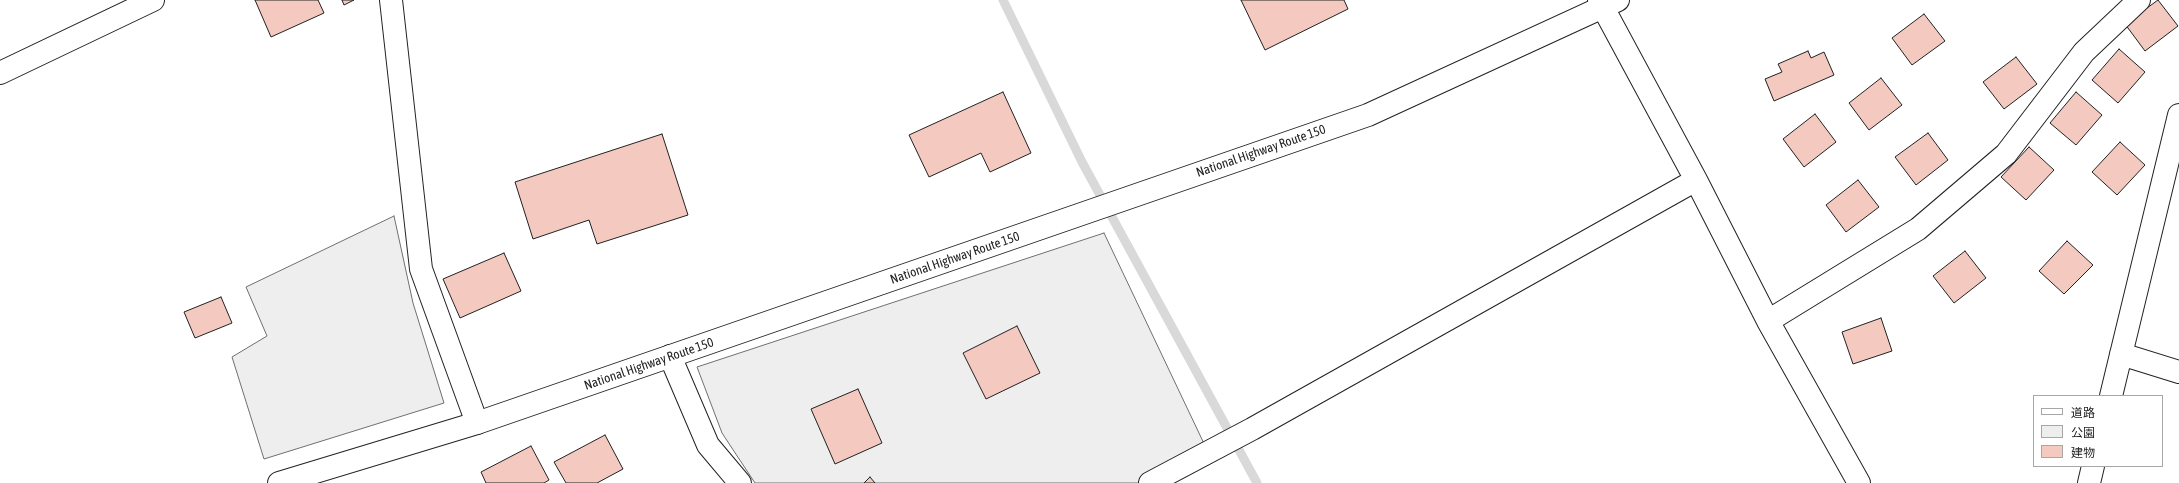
<!DOCTYPE html>
<html>
<head>
<meta charset="utf-8">
<style>
	body { margin:0 }
	#map { position:relative; width:2179px; height:483px; overflow:hidden; background:#fff; font-family:"Asap Condensed","Noto Sans JP",sans-serif }
	canvas { display:block }
	.legend { position:absolute; left:2033px; top:395px; width:130px; height:72px; box-sizing:border-box; background:#fff; border:1px solid #a7a7a7; margin:0; padding:5px 7px; list-style:none; font-size:12px; color:#222 }
	.legend li { display:flex; align-items:center; gap:8px; height:20px }
	.legend b { width:20px; border:1px solid #a7a7a7 }
</style>
</head>
<body>
<div id="map">
<canvas width="2179" height="483"></canvas>
<ul class="legend">
<li><b style="height:5px;background:#fff"></b>道路</li>
<li><b style="height:11px;background:#eee"></b>公園</li>
<li><b style="height:11px;background:#f3c9c0"></b>建物</li>
</ul>
</div>
<script>
const c = document.querySelector('canvas').getContext('2d');
c.lineJoin = 'round';
function paint(path, color) { c.fillStyle = color; c.fill(path, 'evenodd'); }
const toPath = rows => new Path2D(rows.map(r => 'M' + r).join(''));
function strokePath(path, color, width, dash) { c.strokeStyle = color; c.lineWidth = width; c.lineCap = dash ? 'butt' : 'round'; c.setLineDash(dash || []); c.stroke(path); }
function drawText(font, color, halo, rows, align = 'center') {
  c.font = font + ' "Asap Condensed",sans-serif'; c.lineWidth = 3; c.setLineDash([]); c.textBaseline = 'middle'; c.strokeStyle = halo; c.fillStyle = color; for (const [text, x, y, turn = 0] of rows) {
    c.save(); c.translate(x, y); c.rotate((+turn || 0) * Math.PI / 180); c.textAlign = isNaN(turn) ? turn : align; if (halo) c.strokeText(text, 0, 0); c.fillText(text, 0, 0); c.restore();
  }
}
const green = toPath([
	[394,216,413,303,444,403,264,459,232,357,267,336,246,287,394,216],
	[1104,233,1208,452,1150,483,755,483,722,433,697,367,1104,233]
]);
const stream = toPath([
	[1003,0,1082,162,1257,483]
]);
const building = toPath([
	[255,0,318,0,324,13,271,37,255,0],
	[342,0,354,0,344,5,342,0],
	[1241,0,1344,0,1348,9,1265,50,1241,0],
	[2158,0,2178,26,2145,51,2125,24,2158,0],
	[1924,14,1945,41,1912,65,1892,38,1924,14],
	[2119,49,2145,72,2118,103,2092,80,2119,49],
	[1808,51,1811,58,1824,52,1834,75,1774,101,1765,79,1782,72,1778,64,1808,51],
	[2016,57,2037,84,2004,109,1983,82,2016,57],
	[1881,78,1902,105,1869,130,1849,103,1881,78],
	[1003,92,1031,153,990,172,981,153,929,177,909,135,1003,92],
	[2076,92,2102,115,2076,145,2050,123,2076,92],
	[1815,114,1836,142,1804,167,1783,139,1815,114],
	[1928,133,1948,160,1916,185,1895,157,1928,133],
	[662,134,688,215,597,244,589,220,533,239,515,182,662,134],
	[2120,142,2145,165,2117,195,2092,172,2120,142],
	[2029,147,2054,170,2026,200,2001,177,2029,147],
	[1858,180,1879,207,1846,232,1826,205,1858,180],
	[2067,241,2093,265,2064,294,2039,271,2067,241],
	[1965,251,1986,278,1954,303,1933,276,1965,251],
	[504,253,521,291,460,318,443,279,504,253],
	[221,297,232,323,195,338,184,312,221,297],
	[1881,318,1892,351,1853,364,1842,332,1881,318],
	[1017,326,1040,373,986,399,963,353,1017,326],
	[858,389,882,443,835,464,811,409,858,389],
	[605,435,623,469,597,483,566,483,554,462,605,435],
	[531,446,549,480,544,483,486,483,481,472,531,446],
	[870,477,875,483,864,483,870,477]
]);
const minor = toPath([
	[391,0,421,269,477,423],
	[1599,0,1696,180,1768,321,1859,483],
	[0,73,153,0],
	[1768,321,1918,229,2006,154,2084,52,2139,0],
	[2121,354,2179,372],
	[670,356,708,445,740,483],
	[2111,396,2179,115],
	[1150,483,1252,429,1696,180],
	[2089,483,2093,466]
]);
const highway = toPath([
	[279,483,477,423,1368,115,1618,0]
]);
const streetNames = [
	["National Highway Route 150",1261,151,-19],
	["National Highway Route 150",955,258,-19],
	["National Highway Route 150",649,364,-19]
];
paint(green, '#eee');
strokePath(green, '#6f6f6f', 1);
strokePath(stream, '#d9d9d9', 9);
paint(building, '#f3c9c0');
strokePath(building, '#222', 1);
strokePath(minor, '#222', 24);
strokePath(highway, '#222', 24);
strokePath(minor, '#fff', 22);
strokePath(highway, '#fff', 22);
drawText('13px', '#222', '#fff', streetNames);
</script>
</body>
</html>
